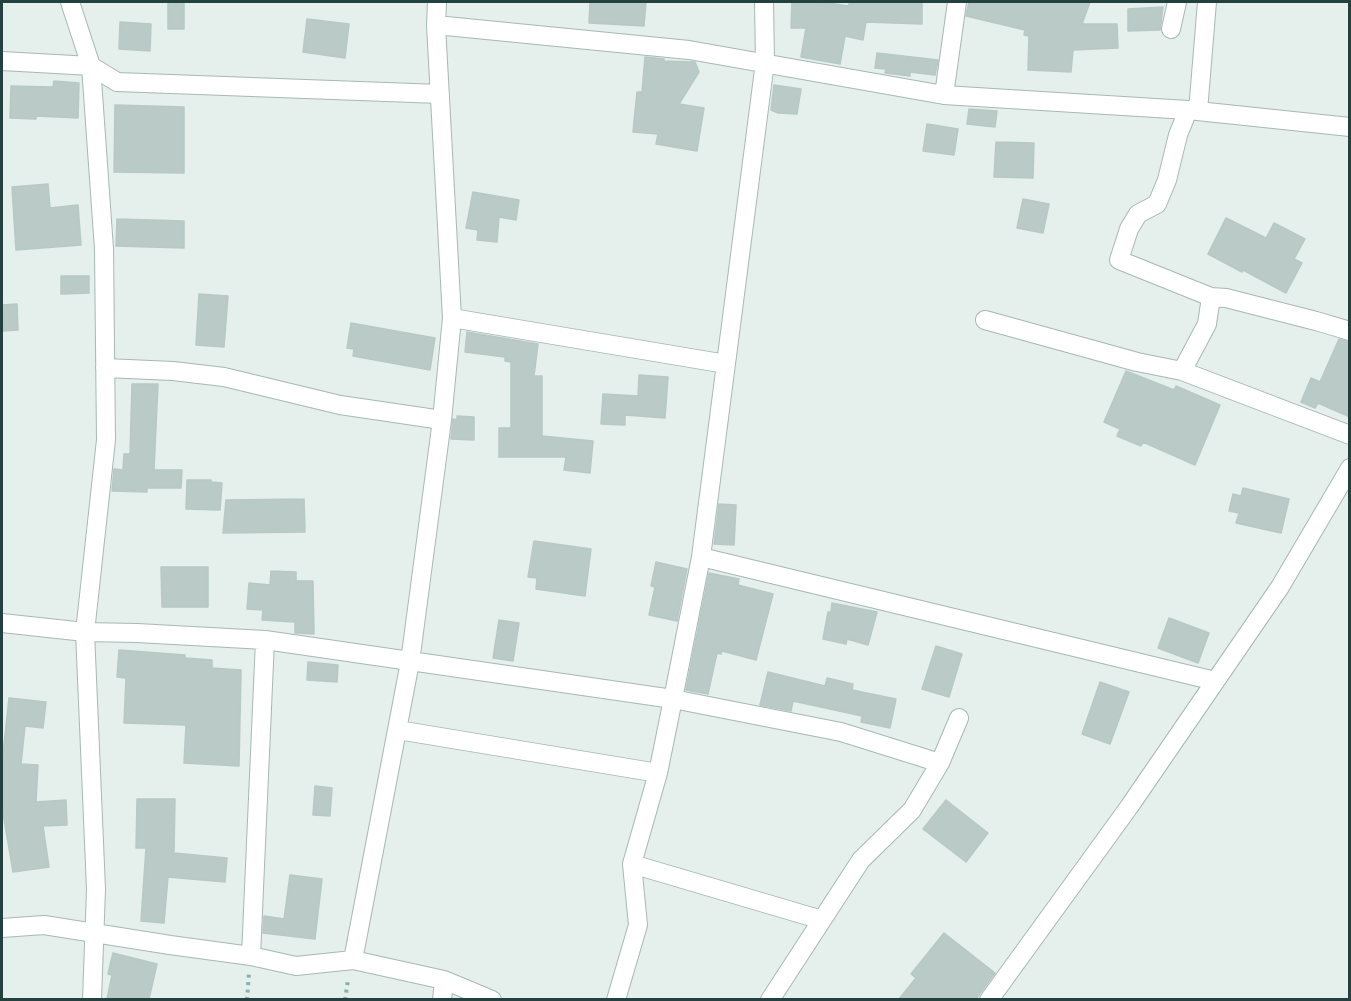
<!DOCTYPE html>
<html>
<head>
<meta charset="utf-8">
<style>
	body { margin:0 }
	#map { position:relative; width:1351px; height:1001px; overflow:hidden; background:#e5efec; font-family:Ubuntu,sans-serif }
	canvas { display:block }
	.frame { position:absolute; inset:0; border:3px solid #23423f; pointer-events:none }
</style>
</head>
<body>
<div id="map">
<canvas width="1351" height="1001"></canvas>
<div class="frame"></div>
</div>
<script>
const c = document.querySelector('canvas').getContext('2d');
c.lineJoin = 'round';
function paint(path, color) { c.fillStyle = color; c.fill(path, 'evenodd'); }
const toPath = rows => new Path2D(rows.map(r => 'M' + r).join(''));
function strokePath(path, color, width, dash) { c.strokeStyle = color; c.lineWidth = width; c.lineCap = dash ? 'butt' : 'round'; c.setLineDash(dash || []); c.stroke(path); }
const building = toPath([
	[168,2,184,2,184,29,168,29,168,2],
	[590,2,646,2,644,26,589,23,590,2],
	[792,2,822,2,848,6,850,2,922,2,922,24,866,22,863,40,845,36,840,64,801,57,806,28,791,28,792,2],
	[969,2,1090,2,1082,24,1117,24,1118,48,1073,50,1071,72,1028,70,1029,36,1024,35,1025,30,966,16,969,2],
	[1163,7,1160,30,1128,31,1128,9,1163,7],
	[307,19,349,24,345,58,303,52,307,19],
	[120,22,151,24,150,51,119,49,120,22],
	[877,53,938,60,935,75,910,72,910,76,885,73,886,69,875,68,877,53],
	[645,57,664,59,664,61,695,62,699,72,679,104,704,108,697,151,656,144,658,134,633,132,637,92,642,92,645,57],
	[54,81,79,83,78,118,36,116,36,119,10,118,11,86,53,87,54,81],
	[774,85,801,89,797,114,778,113,771,110,774,85],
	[115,105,184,107,184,173,114,172,115,105],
	[969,109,997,111,995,127,967,124,969,109],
	[927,124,958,129,954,155,923,151,927,124],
	[996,142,1034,143,1033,178,994,177,996,142],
	[48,184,50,208,78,205,81,245,16,250,12,187,48,184],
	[473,192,519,200,516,220,499,217,497,242,477,240,478,230,466,228,473,192],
	[1023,199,1049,204,1043,233,1017,228,1023,199],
	[1226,218,1266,238,1274,223,1305,239,1294,259,1302,263,1286,293,1243,270,1242,272,1208,254,1226,218],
	[117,219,184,221,184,248,116,246,117,219],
	[61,276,89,276,89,293,61,294,61,276],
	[199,294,228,296,224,347,196,345,199,294],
	[17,304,18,330,2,331,2,305,17,304],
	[351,323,435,338,430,370,353,356,354,349,347,348,351,323],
	[467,332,538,344,534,376,542,376,542,436,593,441,590,473,564,470,566,457,499,457,499,428,511,428,511,362,505,361,505,357,465,352,467,332],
	[1339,339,1350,342,1350,417,1318,403,1315,408,1301,402,1311,378,1320,382,1339,339],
	[1126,371,1174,390,1176,386,1220,405,1195,465,1143,442,1141,446,1117,436,1120,429,1104,422,1126,371],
	[639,375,668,377,665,418,625,415,625,425,601,424,603,394,638,396,639,375],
	[132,384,158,384,154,470,182,470,181,488,147,488,147,492,112,491,114,469,123,470,124,454,130,454,132,384],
	[457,416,474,417,474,440,451,439,453,419,457,420,457,416],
	[187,480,211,480,211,482,222,483,220,510,186,509,187,480],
	[1243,488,1289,499,1281,533,1236,523,1239,513,1229,511,1233,494,1241,496,1243,488],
	[304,499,305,532,223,533,226,500,304,499],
	[719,504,736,505,734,545,714,544,719,504],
	[534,541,591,549,585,596,536,589,537,578,528,577,534,541],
	[656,562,687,569,677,621,649,615,655,587,651,586,656,562],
	[161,567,208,567,208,607,162,607,161,567],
	[271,571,296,572,296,581,313,581,314,634,295,633,295,622,262,620,263,610,247,609,249,583,270,585,271,571],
	[709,573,739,579,738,585,773,594,756,660,722,651,721,654,717,653,708,694,686,690,709,573],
	[832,603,877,612,868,645,847,639,846,644,823,639,828,612,831,612,832,603],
	[1169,618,1209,633,1198,663,1158,648,1169,618],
	[499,620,519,623,513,661,493,658,499,620],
	[936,646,962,654,949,697,922,689,936,646],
	[119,650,185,655,185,658,212,660,212,668,241,670,239,766,184,763,186,725,124,723,126,678,117,677,119,650],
	[308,662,338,665,337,682,307,680,308,662],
	[768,672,825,686,827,678,853,684,852,690,896,699,890,728,861,722,862,716,793,701,791,711,760,705,768,672],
	[1100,682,1129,692,1110,744,1082,734,1100,682],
	[9,698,46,702,43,728,25,726,21,764,38,765,36,802,66,800,67,825,43,826,49,867,13,872,2,807,2,763,9,698],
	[315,786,332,788,330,816,313,815,315,786],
	[137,799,175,799,174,853,227,858,225,882,168,877,164,923,141,921,146,848,136,848,137,799],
	[946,800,988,833,966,862,923,829,946,800],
	[290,875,322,879,315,939,263,933,264,916,284,919,290,875],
	[944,933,995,973,976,999,899,999,916,978,911,974,944,933],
	[113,953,157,964,149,999,107,999,112,975,108,974,113,953]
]);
const path = toPath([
	[247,1000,249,973],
	[345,1000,348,980]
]);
const minor = toPath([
	[70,2,91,66,104,249,106,440,85,632,96,889,92,1000],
	[764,2,765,62,701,557,673,699,841,732,940,763],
	[436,25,689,50,944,95,1188,110,1350,127],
	[1171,29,1177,2],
	[2,61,91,66,117,82,440,94],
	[944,95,957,2],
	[1188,110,1178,135,1167,180,1157,204,1138,214,1129,229,1119,260,1211,297,1226,298,1316,321,1350,331],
	[1198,111,1207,2],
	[452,318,726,364],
	[985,320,1137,362,1182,371,1350,435],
	[105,368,173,371,224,377,340,405,442,420],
	[1182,371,1207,324,1211,297],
	[701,557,1215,681],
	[2,623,85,632,137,633,265,640,673,699,658,773,632,864,638,925,616,1000],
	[398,730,658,773],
	[632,864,822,920],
	[2,928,44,925,170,945,251,956,296,966,353,960,444,980,492,1000],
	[251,956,265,640],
	[353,960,410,662,442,420,452,318,436,25,437,2],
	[442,1000,444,980],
	[770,1000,861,860,912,810,940,763,959,718],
	[989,1000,1129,807,1280,587,1350,468]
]);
paint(building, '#bacac6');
strokePath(building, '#b7c9c5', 1.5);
strokePath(minor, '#a7b8b5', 20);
strokePath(path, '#84b3ad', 4, [3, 4.5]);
strokePath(minor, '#fff', 18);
</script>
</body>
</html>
